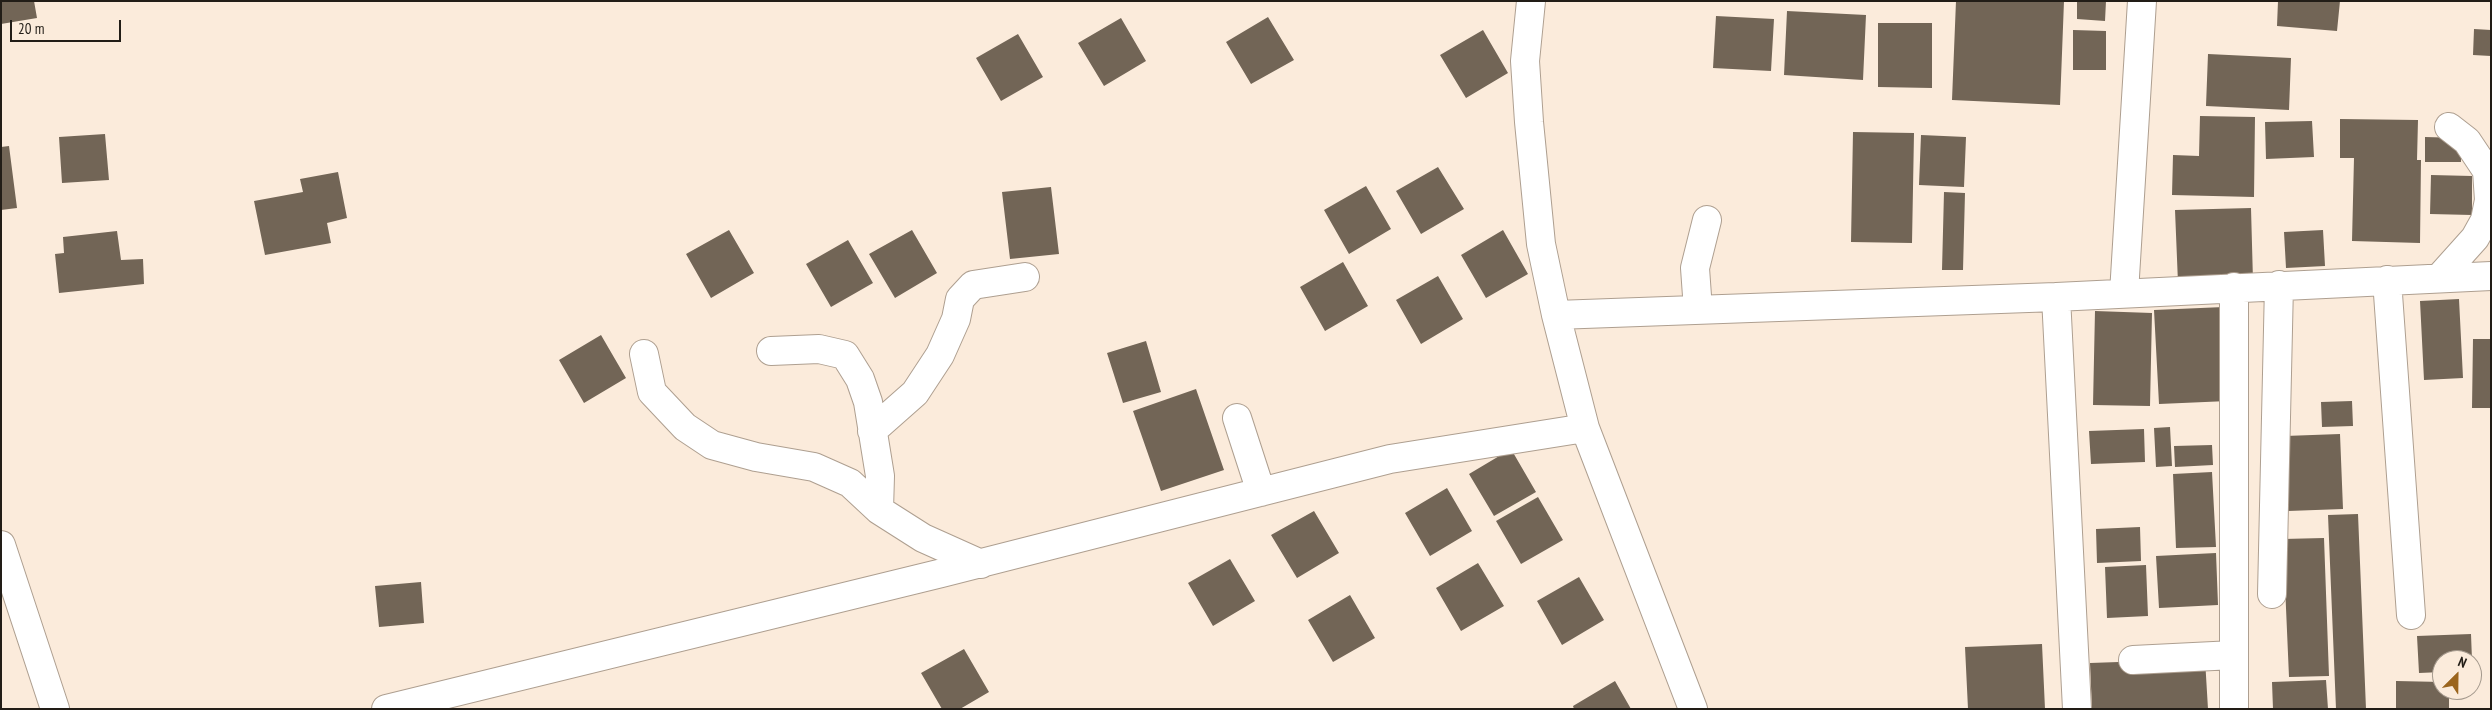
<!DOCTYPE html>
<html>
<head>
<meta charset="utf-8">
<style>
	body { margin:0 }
	#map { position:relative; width:2492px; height:710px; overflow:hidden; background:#fbebdb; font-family:"PT Sans Narrow",sans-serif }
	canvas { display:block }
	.frame { position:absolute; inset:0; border:2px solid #221d17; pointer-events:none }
	.north { position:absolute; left:2432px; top:650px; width:50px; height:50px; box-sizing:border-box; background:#fbebdb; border:1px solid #a4998d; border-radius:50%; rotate:23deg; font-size:14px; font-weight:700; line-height:20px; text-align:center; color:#221d17 }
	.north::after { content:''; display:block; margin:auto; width:18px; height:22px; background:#9b651e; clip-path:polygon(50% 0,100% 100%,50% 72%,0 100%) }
	.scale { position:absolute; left:10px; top:20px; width:111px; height:22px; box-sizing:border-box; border:2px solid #221d17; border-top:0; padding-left:6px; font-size:15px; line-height:18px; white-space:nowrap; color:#221d17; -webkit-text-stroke:4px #fbebdb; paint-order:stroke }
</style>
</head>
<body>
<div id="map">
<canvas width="2492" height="710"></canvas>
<div class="frame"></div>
<div class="north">N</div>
<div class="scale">20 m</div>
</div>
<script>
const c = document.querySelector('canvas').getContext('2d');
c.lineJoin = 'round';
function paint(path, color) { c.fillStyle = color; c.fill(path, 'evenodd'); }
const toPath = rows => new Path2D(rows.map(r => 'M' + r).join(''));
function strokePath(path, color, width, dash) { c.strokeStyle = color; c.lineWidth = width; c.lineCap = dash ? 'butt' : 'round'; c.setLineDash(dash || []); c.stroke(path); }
const building = toPath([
	[1,1,34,1,37,18,1,24],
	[1956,1,2064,1,2060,105,1952,100],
	[2077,1,2106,1,2105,21,2077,19],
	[2278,1,2340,1,2337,31,2277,26],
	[1787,11,1866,15,1863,80,1784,75],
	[1716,16,1774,19,1771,71,1713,68],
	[1268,17,1294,60,1251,84,1226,42],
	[1121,18,1146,61,1104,86,1078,43],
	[1878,23,1932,23,1932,88,1878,87],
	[2474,29,2491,30,2491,56,2473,55],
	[1483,30,1508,73,1466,98,1440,55],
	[2073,30,2106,31,2106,70,2073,70],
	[1018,34,1043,77,1001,101,976,58],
	[2208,54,2291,58,2289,110,2206,106],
	[2200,116,2255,117,2254,197,2172,195,2173,155,2199,156],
	[2340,119,2418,120,2417,160,2421,160,2420,243,2352,241,2354,158,2340,158],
	[2312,121,2314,157,2266,159,2265,122],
	[1853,132,1914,133,1912,243,1851,242],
	[105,134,109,180,62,183,59,137],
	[1921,135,1966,137,1964,187,1919,185],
	[2425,137,2461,138,2461,162,2425,162],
	[9,146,17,208,1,210,1,147],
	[1438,167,1464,209,1421,234,1396,191],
	[338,172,347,218,327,223,331,243,265,255,254,201,303,192,300,179],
	[2431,175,2472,176,2472,215,2430,214],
	[1366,186,1391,229,1349,254,1324,210],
	[1051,187,1059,254,1010,259,1002,192],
	[1944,192,1965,193,1963,270,1942,270],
	[2251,208,2253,281,2178,283,2175,210],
	[729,230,754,273,711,298,686,254],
	[912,230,937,273,895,298,869,254],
	[1503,230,1528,274,1486,298,1461,255],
	[2323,230,2325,266,2286,268,2284,232],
	[117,231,121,260,143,259,144,284,59,293,55,254,64,253,63,237],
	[848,240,873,283,831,307,806,264],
	[1343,262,1368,306,1325,331,1300,287],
	[1438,276,1463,319,1421,344,1396,300],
	[2459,299,2463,378,2424,380,2420,301],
	[2224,307,2228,401,2159,404,2154,310],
	[2095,311,2152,313,2150,406,2093,405],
	[601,335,626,378,584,403,559,360],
	[2473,339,2491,339,2491,408,2472,408],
	[1146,341,1161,392,1123,403,1107,353],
	[1196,389,1224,470,1161,491,1133,411],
	[2352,401,2353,426,2322,427,2321,402],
	[2170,427,2172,466,2156,467,2154,428],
	[2144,429,2145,462,2091,464,2089,431],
	[2340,434,2343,509,2288,511,2285,436],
	[2212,445,2213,465,2175,467,2174,446],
	[1511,449,1536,492,1494,516,1469,474],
	[2212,472,2216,547,2176,548,2173,474],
	[1447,488,1472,531,1430,556,1405,513],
	[1538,497,1563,540,1521,564,1496,521],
	[1314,511,1339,553,1297,578,1271,535],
	[2358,514,2366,709,2336,709,2328,515],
	[2140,527,2141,561,2097,563,2096,529],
	[2324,538,2329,676,2289,677,2283,539],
	[2216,553,2218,605,2159,608,2156,556],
	[1230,559,1255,601,1213,626,1188,583],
	[1478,563,1504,606,1461,631,1436,588],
	[2146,565,2148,616,2107,618,2105,567],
	[1579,577,1604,620,1562,645,1537,601],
	[421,582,424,623,379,627,375,586],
	[1350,595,1375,638,1333,662,1308,620],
	[2471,634,2472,660,2442,660,2442,672,2419,673,2417,636],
	[2042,644,2045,709,1968,709,1965,647],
	[964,649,989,692,960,709,942,709,921,673],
	[2205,659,2208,709,2092,709,2090,663],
	[2326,680,2328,709,2273,709,2272,682],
	[1615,681,1631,709,1574,709,1573,706],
	[2396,681,2442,682,2442,690,2449,690,2449,709,2396,709]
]);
const minor = toPath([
	[1531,1,1525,61,1529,122,1541,244,1556,315,1585,428,1693,709],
	[2440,277,2475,238,2485,220,2489,200,2487,171,2467,141,2449,127],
	[2387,280,2411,615],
	[2234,287,2234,709],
	[2124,293,2142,1],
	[2056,297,2077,709],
	[1698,310,1695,268,1707,220],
	[1556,315,2056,297,2491,276],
	[771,351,819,349,845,355,860,379,868,402,880,476,879,510],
	[644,354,652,392,685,427,712,445,756,457,814,467,850,483,879,510,923,538,981,564],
	[1237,418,1261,492],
	[872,431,915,393,940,355,956,319,960,299,973,285,1025,277],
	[1,545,55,709],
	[2272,594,2279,285],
	[2133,660,2234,655],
	[386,709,942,573,1390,459,1585,428]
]);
paint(building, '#726556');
strokePath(minor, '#ae9f90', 30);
strokePath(minor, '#fff', 28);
</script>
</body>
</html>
